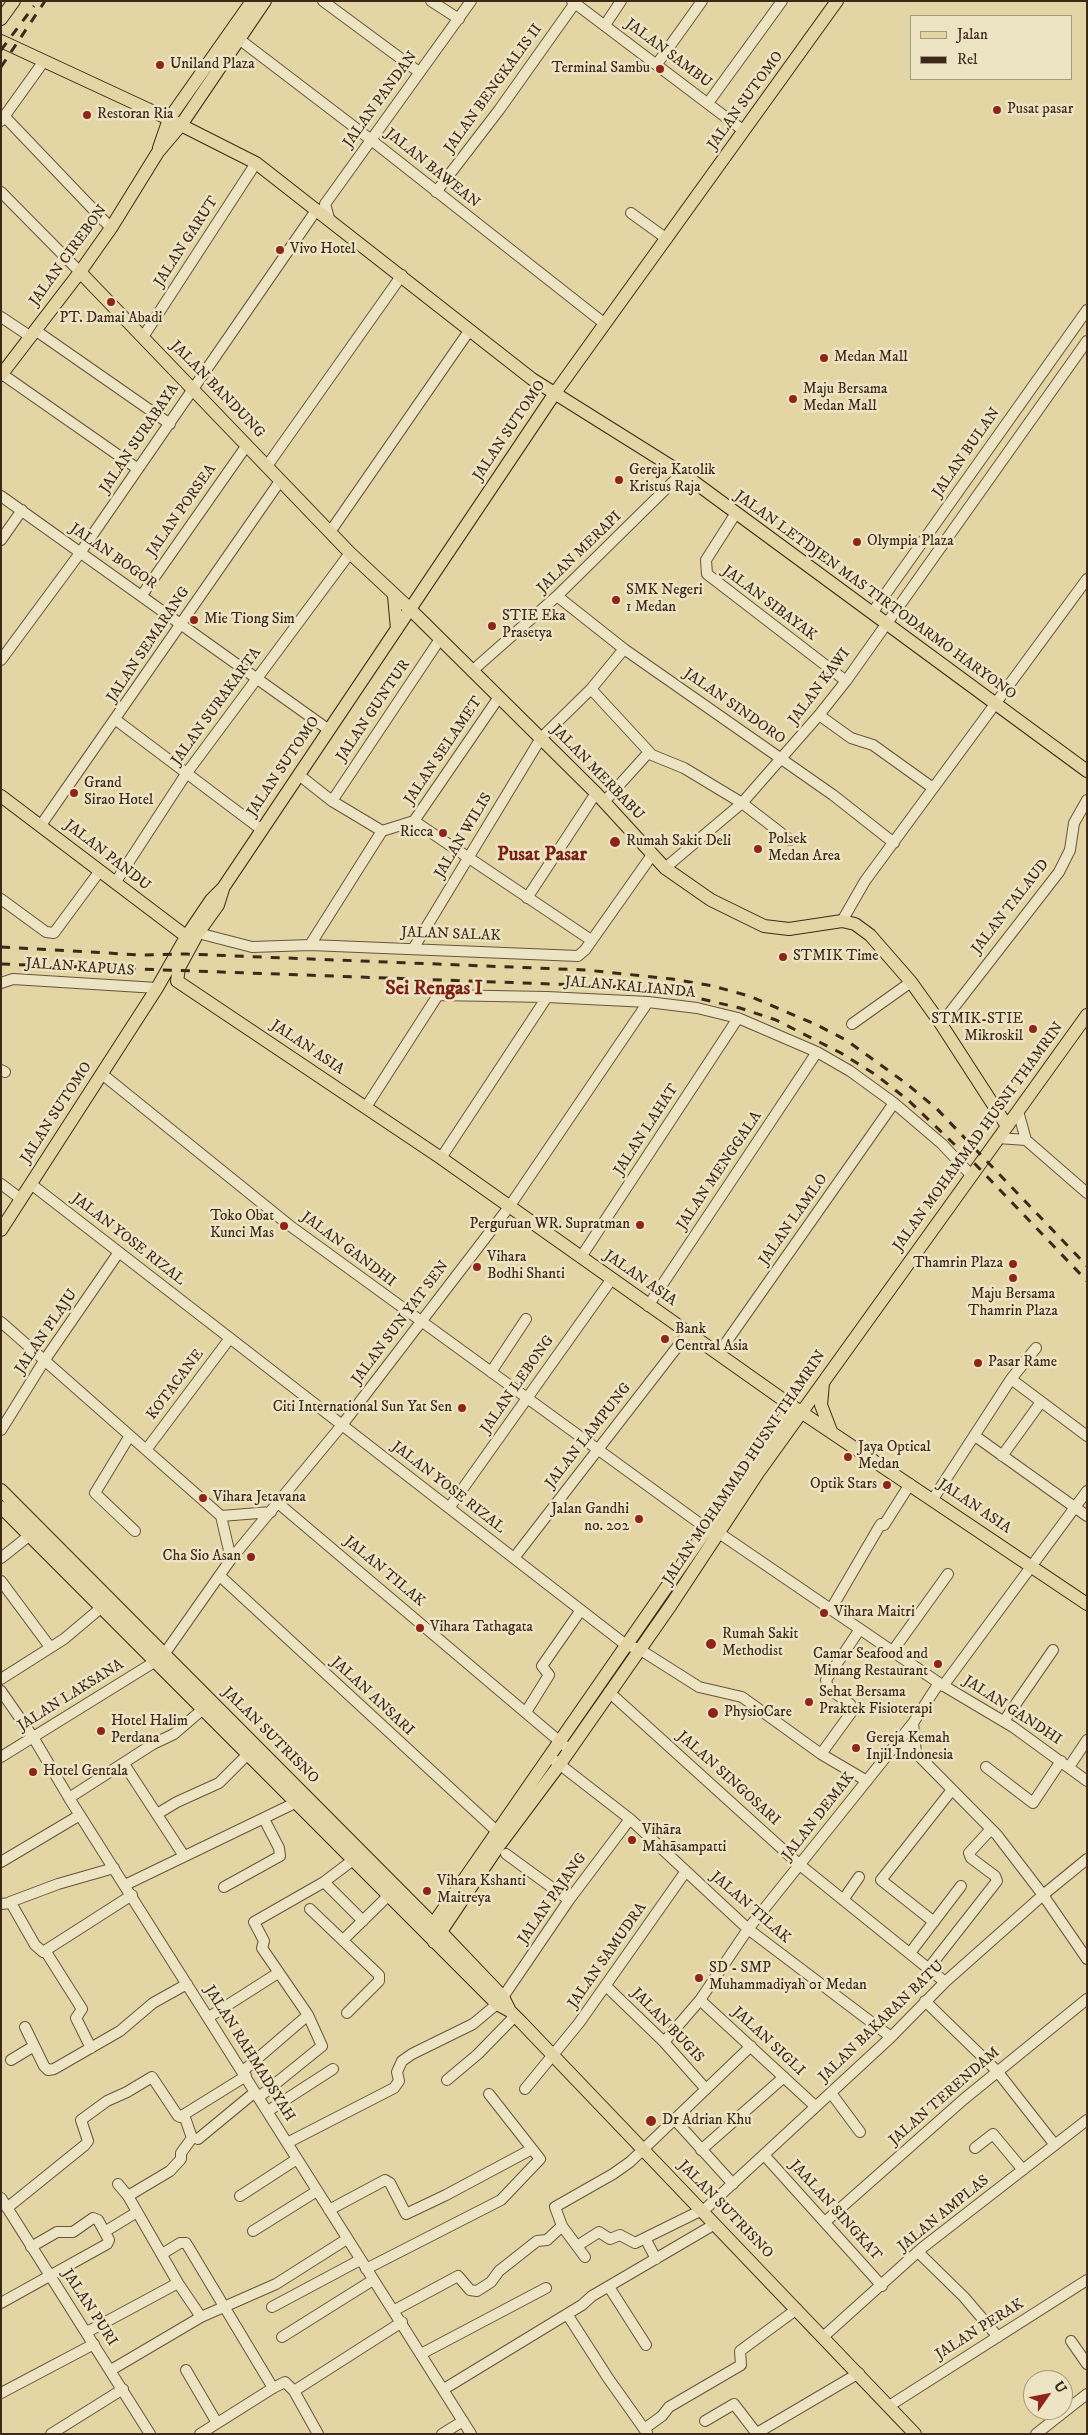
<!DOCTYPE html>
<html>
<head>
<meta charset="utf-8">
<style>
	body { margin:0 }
	#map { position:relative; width:1088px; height:2435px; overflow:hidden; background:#e4d6a4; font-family:"IM FELL DW Pica",serif }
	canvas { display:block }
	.frame { position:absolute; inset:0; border:2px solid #3e2819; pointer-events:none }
	.legend { position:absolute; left:910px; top:15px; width:162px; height:65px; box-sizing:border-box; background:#ede4c4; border:1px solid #a79980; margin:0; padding:6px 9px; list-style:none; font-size:15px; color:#3e2819 }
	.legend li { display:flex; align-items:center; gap:10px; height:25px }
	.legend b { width:25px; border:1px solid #a79980 }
	.north { position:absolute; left:1023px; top:2370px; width:50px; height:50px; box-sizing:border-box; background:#ede4c4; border:1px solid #a79980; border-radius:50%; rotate:57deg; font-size:14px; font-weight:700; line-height:20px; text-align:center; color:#3e2819 }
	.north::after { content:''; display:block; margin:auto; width:18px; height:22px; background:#8f2418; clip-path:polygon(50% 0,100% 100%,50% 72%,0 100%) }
</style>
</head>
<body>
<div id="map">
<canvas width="1088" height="2435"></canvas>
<div class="frame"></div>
<ul class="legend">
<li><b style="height:6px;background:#e4d6a4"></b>Jalan</li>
<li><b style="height:6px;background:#3e2819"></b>Rel</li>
</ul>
<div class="north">U</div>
</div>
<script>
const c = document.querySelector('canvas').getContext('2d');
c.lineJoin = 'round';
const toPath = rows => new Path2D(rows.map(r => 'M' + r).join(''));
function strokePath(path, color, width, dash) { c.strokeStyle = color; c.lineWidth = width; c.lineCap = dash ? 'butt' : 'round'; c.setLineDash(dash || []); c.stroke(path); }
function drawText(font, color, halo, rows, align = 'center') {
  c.font = font + ' "IM FELL DW Pica",serif'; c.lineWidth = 5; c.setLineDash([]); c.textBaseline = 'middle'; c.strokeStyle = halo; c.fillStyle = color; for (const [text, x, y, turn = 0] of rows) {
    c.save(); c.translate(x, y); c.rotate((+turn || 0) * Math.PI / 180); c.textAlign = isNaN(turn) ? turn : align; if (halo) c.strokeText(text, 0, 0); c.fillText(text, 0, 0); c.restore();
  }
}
const minor = toPath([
	[323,1,419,72],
	[431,1,459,19],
	[572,1,744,131],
	[605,25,621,1],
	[239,39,370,139,605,324],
	[657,64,702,1],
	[708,103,782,1],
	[5,117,111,228],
	[1,121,44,61],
	[1,192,80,272],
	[436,192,499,110,575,3],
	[631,213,667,239],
	[329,218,325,204,471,1],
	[1,317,31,337],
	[35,330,170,424],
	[143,337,256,163],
	[2,374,138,469],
	[267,466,402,275],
	[1,496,329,730],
	[736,513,706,560,707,574,846,681],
	[330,532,469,331],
	[1,540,22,510],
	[142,595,247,445],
	[557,596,624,649,833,795,894,843],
	[872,613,1087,310],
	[1,660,80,553,317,209],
	[472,671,557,596,682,473],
	[591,689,652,755,684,768,742,803,790,840],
	[819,715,851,738,873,745,933,788],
	[116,720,262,830],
	[299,775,332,801,382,831,414,821],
	[332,801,440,639],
	[604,802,649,752],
	[414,821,591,940],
	[414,821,499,697],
	[41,825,280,481],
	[665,868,742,803,819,715,846,681,1087,341],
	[115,883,186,774,350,553],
	[527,898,596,793],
	[1,899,46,932,54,933,99,872],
	[842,921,865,881,1087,579],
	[198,933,252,947,310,945,578,956,585,950,652,855],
	[310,945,382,831],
	[413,949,541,738,591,689,624,649],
	[1,983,13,979,157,988],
	[852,1024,911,982],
	[941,1024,1059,872,1070,850,1074,823,1087,800],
	[1,1070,5,1072],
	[102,1074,289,1225,706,1528],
	[366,1107,438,995,547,997,648,1002,697,1008,738,1018,817,1052,850,1071,894,1103,942,1144,971,1175],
	[1018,1111,1026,1140,1087,1193],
	[998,1138,1026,1140],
	[441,1158,547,997],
	[1,1184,21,1199],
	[31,1184,626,1645,639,1649,699,1687,742,1697,821,1754,867,1781],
	[581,1257,738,1018],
	[648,1306,817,1052],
	[1,1322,221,1516,231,1559],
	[718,1354,894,1103],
	[491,1372,526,1319],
	[1011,1379,1087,1436],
	[1,1430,44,1361,119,1252],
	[975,1436,1087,1516],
	[129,1437,95,1493,135,1531],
	[146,1450,230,1338],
	[1002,1456,1041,1402],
	[933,1499,1011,1379,1036,1348],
	[278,1503,565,1746],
	[449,1508,611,1280],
	[221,1516,271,1512],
	[719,1533,939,1683,1013,1727,1087,1781],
	[1,1558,30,1535],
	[514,1558,688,1333],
	[220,1576,502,1836],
	[1,1581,50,1647],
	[831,1609,879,1527,881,1524,884,1525,910,1484],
	[892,1652,948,1574],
	[165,1653,231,1559,342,1425,509,1207,648,1002],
	[1,1679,64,1639,102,1607],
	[943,1686,1087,1491],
	[1,1691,33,1737,69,1798,471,2434],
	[609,1692,800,1865,945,1982],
	[526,1712,549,1675,542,1666,581,1610],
	[1004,1721,1053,1650],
	[913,1723,916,1753],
	[897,1743,916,1753,997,1835,1043,1895,1087,1959],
	[821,1754,853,1710,850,1704,828,1688,826,1680,860,1629],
	[1,1757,156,1661],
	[554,1760,630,1819,748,1929,891,2037],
	[124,1764,184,1856],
	[986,1767,1033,1803,1061,1761],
	[1069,1767,1087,1740],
	[69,1798,153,1744,174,1734,203,1709],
	[157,1814,177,1802,219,1783,248,1754],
	[506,1854,569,1900],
	[1,1862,80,1815],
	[324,1882,363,1921],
	[125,1885,297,1802],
	[224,1887,280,1856,279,1848,264,1819],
	[843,1900,859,1877],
	[10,1902,58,1884,114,1868],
	[1,1904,11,1903,35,1945,43,1952,132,1895],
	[310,1909,379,1975,379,1981,347,2013],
	[934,1922,881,1880,951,1791],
	[343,1940,388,1896],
	[46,1952,82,2009,76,2018,91,2048],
	[910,1953,961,1886],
	[928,1969,997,1881,995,1876,971,1858,969,1853,991,1829],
	[606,1986,664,2042,705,2088],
	[503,1997,569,1900,630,1819],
	[700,2000,815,2106],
	[925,2001,997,2071,1055,2145],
	[209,2017,278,1973],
	[25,2027,44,2066,48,2070,54,2069,120,2031,153,2003,187,1984],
	[664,2042,700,2000,748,1929,913,1723,939,1683],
	[11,2060,34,2046],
	[243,2071,308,2015],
	[447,2080,478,2054,515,2016],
	[525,2089,579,2023,686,1871],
	[831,2093,860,2132],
	[259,2097,322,2046,308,2015,262,1948,264,1941,254,1922,324,1882,353,1860],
	[268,2111,333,2069],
	[675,2120,733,2184],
	[198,2139,255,2092],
	[287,2143,394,2088,399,2081,397,2072,402,2061,412,2054,473,2024,497,2004],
	[975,2148,993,2134,1023,2170],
	[701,2150,784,2077],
	[765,2156,882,2286],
	[128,2196,170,2171,181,2159,181,2153,192,2138,184,2115],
	[240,2196,297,2159],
	[1,2198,150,2434],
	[7,2208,85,2145,88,2141,81,2120,107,2101,127,2092,152,2077,178,2116,180,2117,246,2076],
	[329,2210,385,2180,390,2183,406,2214,446,2195,532,2149],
	[703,2211,891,2037,945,1982,1043,1895,1087,1859],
	[826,2221,964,2099,1087,1999],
	[562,2226,555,2207,613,2174,630,2162,751,2046],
	[106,2231,137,2212],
	[253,2231,317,2191],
	[645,2238,656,2259],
	[577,2246,599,2232,610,2239,620,2235,635,2243,702,2210],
	[918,2252,964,2297,998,2337],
	[162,2254,180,2243,186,2243,273,2388],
	[366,2269,501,2200,540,2159,489,2094],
	[609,2287,646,2345],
	[1,2303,107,2244,109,2240,98,2220,93,2218,73,2232,57,2232,31,2247],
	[272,2307,360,2260],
	[393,2311,458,2276,470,2290,477,2291,491,2282,499,2271,537,2241,547,2240,562,2226,585,2257],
	[567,2314,608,2378,647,2433],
	[201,2317,276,2284,347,2239],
	[87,2332,178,2283],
	[282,2337,373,2280],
	[823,2337,922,2248,1087,2120],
	[1071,2341,1087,2364],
	[421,2354,546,2288],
	[111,2370,201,2317,178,2283,128,2196,118,2184],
	[186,2370,217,2423],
	[444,2389,582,2305,592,2296,715,2224],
	[294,2391,402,2322],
	[1,2393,94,2344],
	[889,2406,1087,2280],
	[705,2421,734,2404,757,2434],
	[644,2429,662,2416,669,2407,741,2365,740,2351,797,2309],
	[757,2433,859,2373],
	[51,2434,123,2389],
	[200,2434,273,2388,285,2382,294,2391,318,2434],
	[442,2434,463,2421],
	[1036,2434,1087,2394]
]);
const major = toPath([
	[1,19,14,1],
	[1,41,169,119,256,163,532,379,682,473,1087,771],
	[159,148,169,119,252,1],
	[80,272,350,553,410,609,596,793,665,868,711,900,764,926,789,929,842,921,855,924,870,935,911,982,941,1024,1007,1126],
	[1,375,80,272,111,228,158,152,181,125,265,1],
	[394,596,397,629],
	[1,796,191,940],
	[223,889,218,905,198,933,179,968,177,981,441,1158,792,1406,1087,1604],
	[1,1230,157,988,186,937,211,900,223,888,555,393,837,1],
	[823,1383,821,1405,831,1431],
	[1,1490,441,1932,503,1997,510,2011,522,2023,915,2434],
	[1,1507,497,2004,510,2011],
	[429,1930,792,1406],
	[434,1942,498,1847,560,1764,671,1605,758,1473,1087,1015]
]);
const rail = toPath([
	[1,50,34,6],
	[1,67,45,1],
	[1,947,142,955,186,954,586,970,672,979,713,986,749,996,815,1024,846,1040,907,1084,937,1109,1087,1266],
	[1,964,607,986,676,993,740,1008,776,1020,841,1053,876,1075,908,1100,976,1165,1087,1281]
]);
const markers = [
	[160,65,5,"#8f2418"],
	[660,69,5,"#8f2418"],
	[997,110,5,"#8f2418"],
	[87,115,5,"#8f2418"],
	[280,250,5,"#8f2418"],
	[111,302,5,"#8f2418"],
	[824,358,5,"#8f2418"],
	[793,399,5,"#8f2418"],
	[619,480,5,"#8f2418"],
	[857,542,5,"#8f2418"],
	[616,600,5,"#8f2418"],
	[194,620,5,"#8f2418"],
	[492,626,5,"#8f2418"],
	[74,793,5,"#8f2418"],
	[443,833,5,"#8f2418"],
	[615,842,6,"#8f2418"],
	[758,849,5,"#8f2418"],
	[783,957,5,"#8f2418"],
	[1033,1029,5,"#8f2418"],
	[640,1225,5,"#8f2418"],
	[284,1226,5,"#8f2418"],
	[1013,1264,5,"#8f2418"],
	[477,1267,5,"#8f2418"],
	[1013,1278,5,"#8f2418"],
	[665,1339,5,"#8f2418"],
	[978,1363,5,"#8f2418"],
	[462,1408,5,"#8f2418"],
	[848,1457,5,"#8f2418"],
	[887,1485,5,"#8f2418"],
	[203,1498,5,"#8f2418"],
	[639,1519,5,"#8f2418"],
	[251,1557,5,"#8f2418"],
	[824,1613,5,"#8f2418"],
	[420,1628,5,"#8f2418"],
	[711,1644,6,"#8f2418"],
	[938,1664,5,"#8f2418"],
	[809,1702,5,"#8f2418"],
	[713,1713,6,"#8f2418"],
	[101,1731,5,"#8f2418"],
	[856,1748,5,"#8f2418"],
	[33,1772,5,"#8f2418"],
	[632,1840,5,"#8f2418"],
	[427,1891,5,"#8f2418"],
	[699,1978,5,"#8f2418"],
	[651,2121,6,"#8f2418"]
];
const streetNames = [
	["JALAN SAMBU",668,54,37],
	["JALAN BENGKALIS II",494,89,-54],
	["JALAN PANDAN",381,100,-54],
	["JALAN SUTOMO",746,101,-54],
	["JALAN BAWEAN",432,169,39],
	["JALAN GARUT",187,242,-57],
	["JALAN CIREBON",69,256,-54],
	["JALAN BANDUNG",217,390,46],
	["JALAN SUTOMO",510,431,-56],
	["JALAN SURABAYA",140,439,-56],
	["JALAN BULAN",967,453,-55],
	["JALAN PORSEA",182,511,-55],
	["JALAN MERAPI",580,553,-44],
	["JALAN BOGOR",113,557,35],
	["JALAN LETDJEN MAS TIRTODARMO HARYONO",875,596,36],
	["JALAN SIBAYAK",769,604,37],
	["JALAN SEMARANG",149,645,-56],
	["JALAN KAWI",820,687,-53],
	["JALAN SURAKARTA",217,707,-54],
	["JALAN SINDORO",734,707,35],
	["JALAN GUNTUR",374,711,-56],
	["JALAN SELAMET",444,751,-56],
	["JALAN SUTOMO",284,767,-56],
	["JALAN MERBABU",597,773,46],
	["JALAN WILIS",464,836,-59],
	["JALAN PANDU",107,856,38],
	["JALAN TALAUD",1011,907,-52],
	["JALAN SALAK",451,935,2],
	["JALAN KAPUAS",80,968,4],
	["JALAN KALIANDA",630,988,5],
	["JALAN ASIA",307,1048,34],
	["JALAN SUTOMO",57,1113,-57],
	["JALAN LAHAT",647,1130,-57],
	["JALAN MOHAMMAD HUSNI THAMRIN",979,1137,-54],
	["JALAN MENGGALA",720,1171,-56],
	["JALAN LAMLO",794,1220,-55],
	["JALAN YOSE RIZAL",128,1240,38],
	["JALAN GANDHI",348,1250,37],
	["JALAN ASIA",640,1279,35],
	["JALAN SUN YAT SEN",401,1323,-53],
	["JALAN PLAJU",47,1332,-56],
	["KOTACANE",176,1385,-53],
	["JALAN LEBONG",518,1385,-55],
	["JALAN LAMPUNG",589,1436,-52],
	["JALAN MOHAMMAD HUSNI THAMRIN",745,1468,-56],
	["JALAN YOSE RIZAL",448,1488,38],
	["JALAN ASIA",974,1507,34],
	["JALAN TILAK",384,1572,40],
	["JALAN LAKSANA",71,1696,-32],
	["JALAN ANSARI",372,1697,43],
	["JALAN GANDHI",1012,1711,33],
	["JALAN SUTRISNO",270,1736,45],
	["JALAN SINGOSARI",728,1779,42],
	["JALAN DEMAK",819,1817,-52],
	["JALAN PAJANG",553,1899,-55],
	["JALAN TILAK",750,1908,41],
	["JALAN SAMUDRA",608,1956,-55],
	["JALAN BAKARAN BATU",882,2022,-44],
	["JALAN BUGIS",667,2026,46],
	["JALAN SIGLI",768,2042,43],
	["JALAN RAHMADSYAH",249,2054,58],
	["JALAN TERENDAM",945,2097,-41],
	["JALAN SUTRISNO",725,2210,46],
	["JAALAN SINGKAT",835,2211,48],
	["JALAN AMPLAS",944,2214,-39],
	["JALAN PURI",89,2308,57],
	["JALAN PERAK",980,2330,-32]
];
const poiNames = [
	["Uniland Plaza",170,65],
	["Terminal Sambu",650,69,"right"],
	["Pusat pasar",1007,110],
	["Restoran Ria",97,115],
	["Vivo Hotel",290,250],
	["PT. Damai Abadi",111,319,"center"],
	["Medan Mall",834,358],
	["Maju Bersama",803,390],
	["Medan Mall",803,407],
	["Gereja Katolik",629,471],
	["Kristus Raja",629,488],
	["Olympia Plaza",867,542],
	["SMK Negeri",626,591],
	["1 Medan",626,608],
	["STIE Eka",502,617],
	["Prasetya",502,634],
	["Mie Tiong Sim",204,620],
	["Grand",84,784],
	["Sirao Hotel",84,801],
	["Ricca",433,833,"right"],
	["Polsek",768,840],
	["Medan Area",768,857],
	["Rumah Sakit Deli",626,842],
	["STMIK Time",793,957],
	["STMIK-STIE",1023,1020,"right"],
	["Mikroskil",1023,1037,"right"],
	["Toko Obat",274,1217,"right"],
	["Kunci Mas",274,1234,"right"],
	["Perguruan WR. Supratman",630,1225,"right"],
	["Vihara",487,1258],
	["Bodhi Shanti",487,1275],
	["Thamrin Plaza",1003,1264,"right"],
	["Maju Bersama",1013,1295,"center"],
	["Thamrin Plaza",1013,1312,"center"],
	["Bank",675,1330],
	["Central Asia",675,1347],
	["Pasar Rame",988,1363],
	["Citi International Sun Yat Sen",452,1408,"right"],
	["Jaya Optical",858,1448],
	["Medan",858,1465],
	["Optik Stars",877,1485,"right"],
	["Vihara Jetavana",213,1498],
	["Jalan Gandhi",629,1510,"right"],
	["no. 202",629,1527,"right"],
	["Cha Sio Asan",241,1557,"right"],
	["Vihara Maitri",834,1613],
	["Vihara Tathagata",430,1628],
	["Rumah Sakit",722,1635],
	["Methodist",722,1652],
	["Camar Seafood and",928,1655,"right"],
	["Minang Restaurant",928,1672,"right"],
	["Sehat Bersama",819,1693],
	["Praktek Fisioterapi",819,1710],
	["PhysioCare",724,1713],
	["Hotel Halim",111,1722],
	["Perdana",111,1739],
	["Gereja Kemah",866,1739],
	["Injil Indonesia",866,1756],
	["Hotel Gentala",43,1772],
	["Vihāra",642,1831],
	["Mahāsampatti",642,1848],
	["Vihara Kshanti",437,1882],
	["Maitreya",437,1899],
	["SD - SMP",709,1969],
	["Muhammadiyah 01 Medan",709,1986],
	["Dr Adrian Khu",662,2121]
];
const districtNames = [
	["Pusat Pasar",542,856],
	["Sei Rengas I",434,990]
];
strokePath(minor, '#68543c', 12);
strokePath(major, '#3e2819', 14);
strokePath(minor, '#ede4c4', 10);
strokePath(major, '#e4d6a4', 12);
strokePath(rail, '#3e2819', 3, [9, 9]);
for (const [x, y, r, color] of markers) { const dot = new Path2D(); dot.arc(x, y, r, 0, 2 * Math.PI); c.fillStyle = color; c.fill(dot); strokePath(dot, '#ede4c4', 2); }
drawText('15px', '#3e2819', '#ede4c4', streetNames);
drawText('15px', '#3e2819', '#ede4c4', poiNames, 'left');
drawText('bold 20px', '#7a1f14', '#ede4c4', districtNames);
</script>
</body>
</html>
